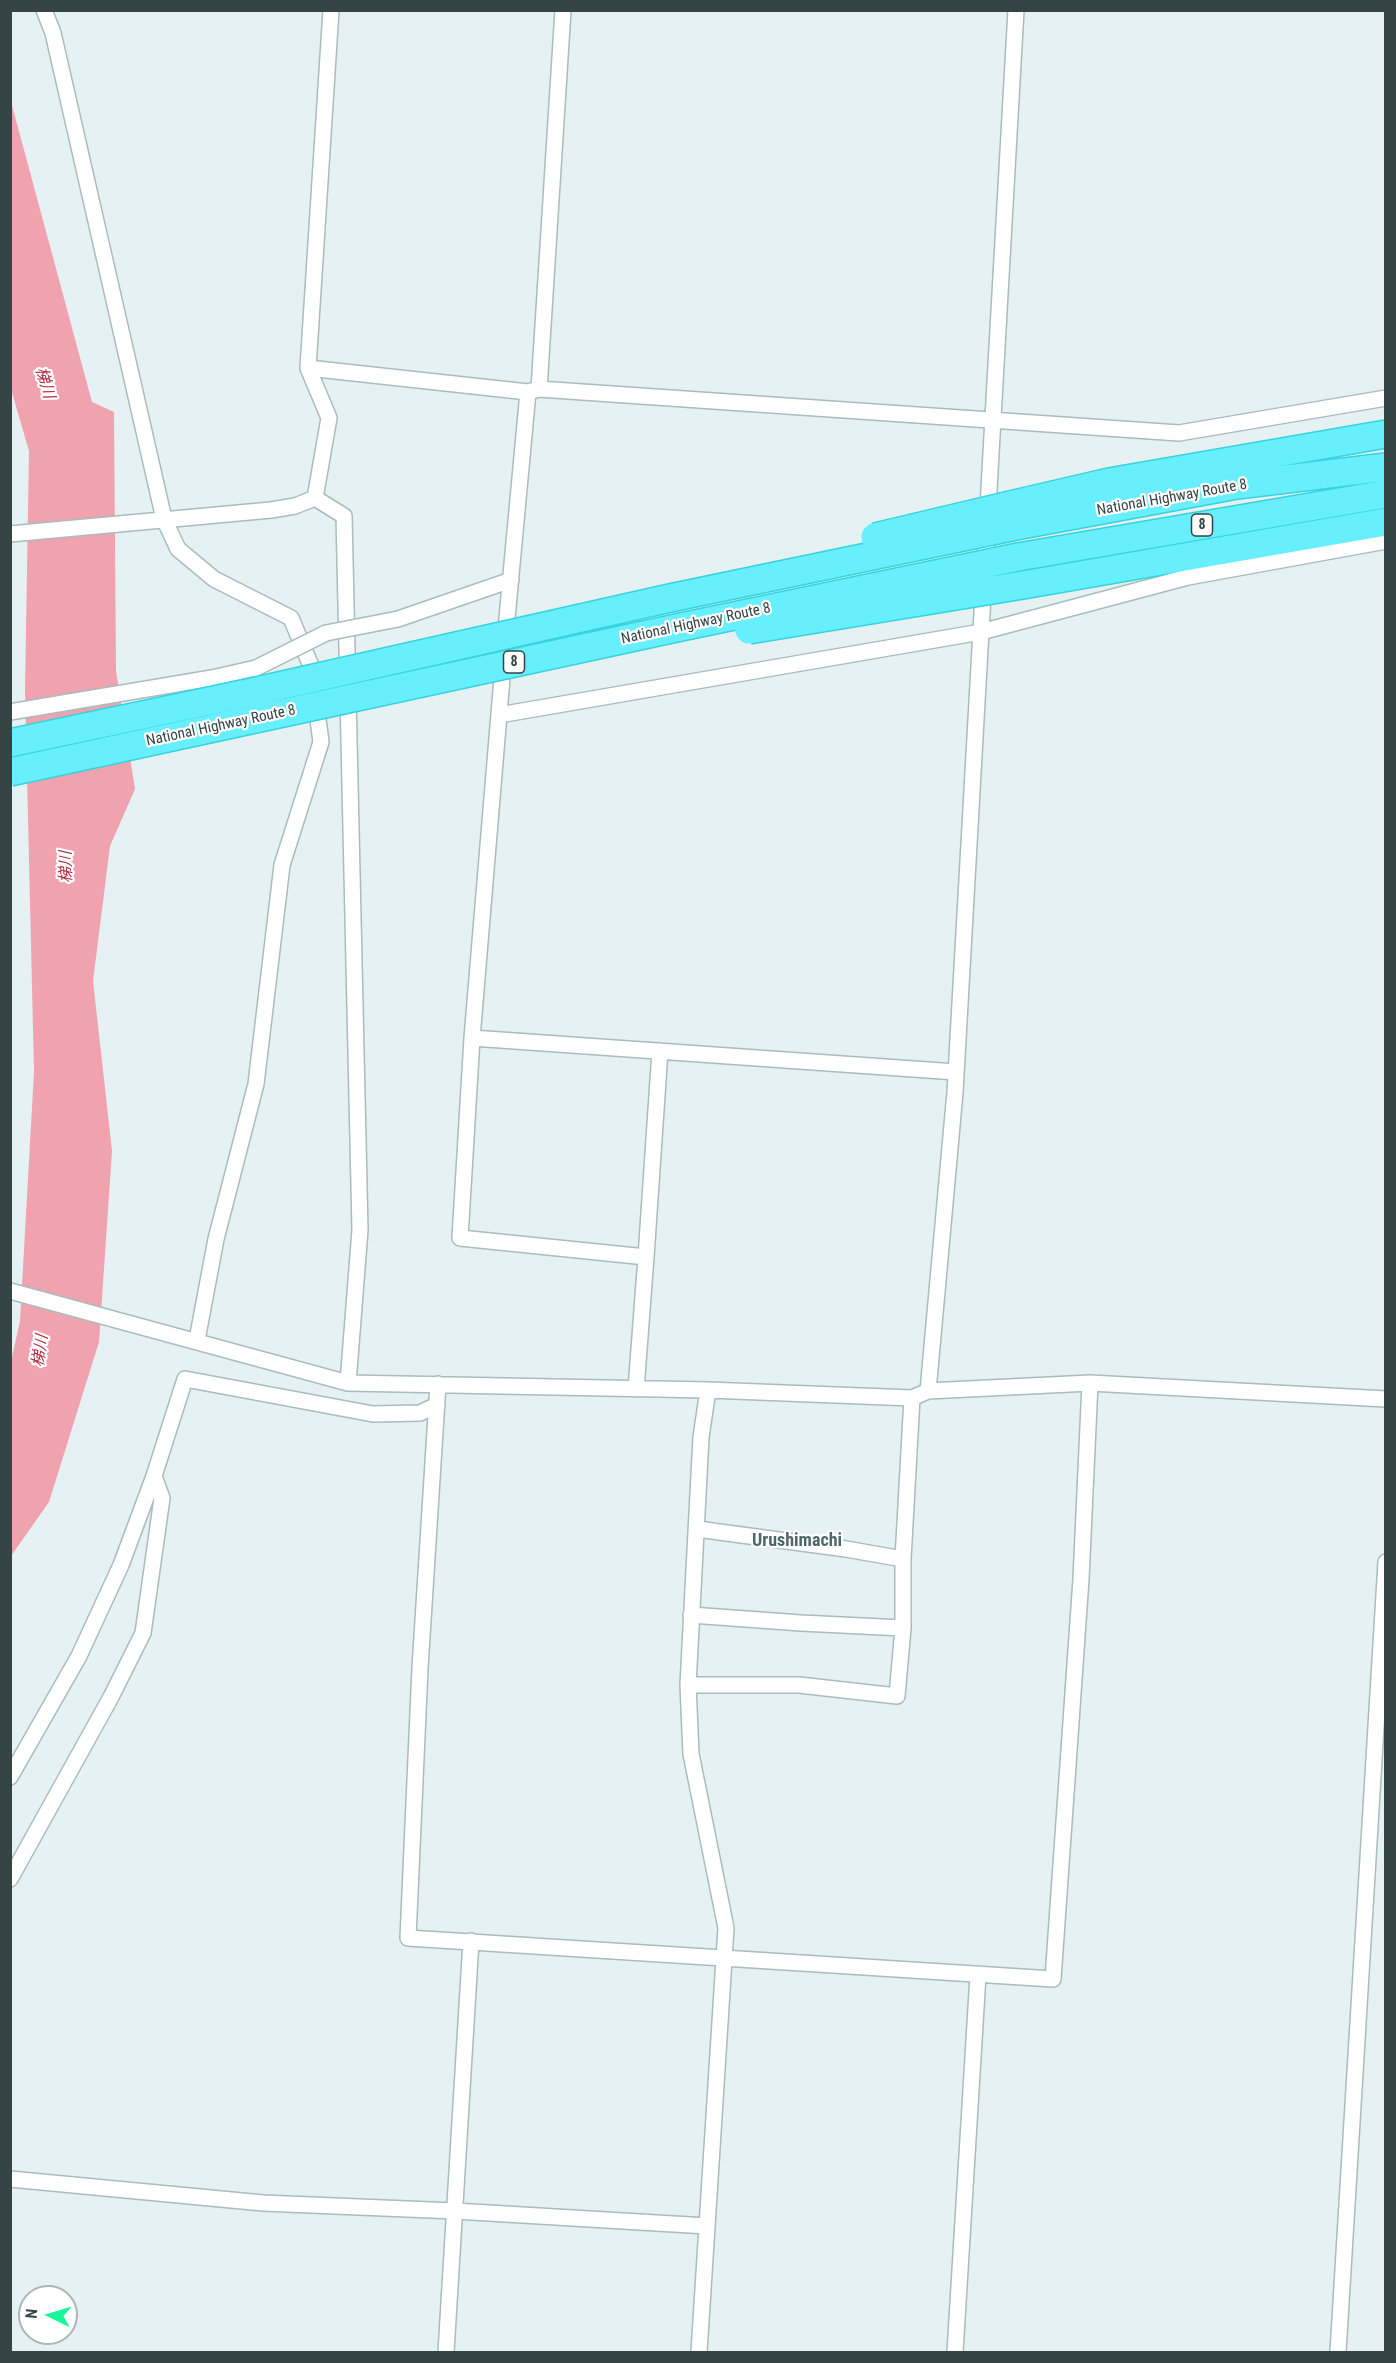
<!DOCTYPE html>
<html>
<head>
<meta charset="utf-8">
<style>
	body { margin:0 }
	#map { position:relative; width:1396px; height:2363px; overflow:hidden; background:#e6f1f3; font-family:"Roboto Condensed",sans-serif }
	canvas { display:block }
	.frame { position:absolute; inset:0; border:12px solid #354546; pointer-events:none }
	.north { position:absolute; left:18px; top:2285px; width:60px; height:60px; box-sizing:border-box; background:#fff; border:2px solid #aeb5b5; border-radius:50%; rotate:275deg; font-size:16px; font-weight:700; line-height:24px; text-align:center; color:#354546 }
	.north::after { content:''; display:block; margin:auto; width:21px; height:27px; background:#17f999; clip-path:polygon(50% 0,100% 100%,50% 72%,0 100%) }
</style>
</head>
<body>
<div id="map">
<canvas width="1396" height="2363"></canvas>
<div class="frame"></div>
<div class="north">N</div>
</div>
<script>
const c = document.querySelector('canvas').getContext('2d');
c.lineJoin = 'round';
function paint(path, color) { c.fillStyle = color; c.fill(path, 'evenodd'); }
const toPath = rows => new Path2D(rows.map(r => 'M' + r).join(''));
function strokePath(path, color, width, dash) { c.strokeStyle = color; c.lineWidth = width; c.lineCap = dash ? 'butt' : 'round'; c.setLineDash(dash || []); c.stroke(path); }
function drawText(font, color, halo, rows, align = 'center') {
  c.font = font + ' "Roboto Condensed","Noto Sans JP",sans-serif'; c.lineWidth = 4.5; c.setLineDash([]); c.textBaseline = 'middle'; c.strokeStyle = halo; c.fillStyle = color; for (const [text, x, y, turn = 0] of rows) {
    c.save(); c.translate(x, y); c.rotate((+turn || 0) * Math.PI / 180); c.textAlign = isNaN(turn) ? turn : align; if (halo) c.strokeText(text, 0, 0); c.fillText(text, 0, 0); c.restore();
  }
}
const water = toPath([
	[10,98,92,402,114,412,116,671,135,789,110,846,93,981,112,1151,99,1342,49,1502,11,1556,10,1366,20,1321,34,1072,25,690,29,451,11,389]
]);
const street = toPath([
	[44,10,53,33,164,519,178,549,214,579,291,618,311,666,321,742,282,865,256,1084,216,1239,197,1340],
	[308,368,528,392,539,389,1179,433,1386,398],
	[539,389,563,10],
	[528,392,507,618,472,1038,460,1238,646,1257,636,1389],
	[315,498,344,516,360,1230,348,1383],
	[315,498,329,418,308,368,331,10],
	[10,534,271,510,295,506,315,498],
	[398,619,511,580],
	[10,712,212,678,256,668],
	[499,715,981,632,1188,577,1386,541],
	[472,1038,956,1072],
	[646,1257,660,1051],
	[10,1291,348,1383,708,1390,912,1398,928,1391,1090,1383,1386,1399],
	[438,1384,420,1668,408,1938,1053,1979,1081,1579,1090,1383],
	[928,1391,955,1092,1016,10],
	[697,1529,846,1549,903,1559],
	[691,1615,801,1623,903,1628],
	[688,1685,799,1685,897,1696,903,1628,903,1559,912,1398],
	[10,1777,79,1656,121,1565,154,1476,185,1379,373,1414,420,1413,437,1405],
	[10,1879,111,1697,143,1633,162,1498,154,1476],
	[10,2179,263,2203,455,2211,707,2226],
	[446,2352,471,1941],
	[699,2352,726,1928,691,1754,688,1685,701,1437,708,1390],
	[955,2352,978,1975],
	[1338,2352,1386,1562]
]);
const highway = toPath([
	[1010,505,1109,482,1386,434],
	[1016,526,1237,485,1386,467],
	[1018,557,1386,494],
	[1023,585,1386,522]
]);
const streetBridge = toPath([
	[256,668,326,633,398,619]
]);
const highwayBridge = toPath([
	[875,537,1010,505],
	[749,630,1023,585],
	[10,743,252,692,670,598,1016,526],
	[10,772,681,627,1018,557]
]);
const shields = [
	[1202,525,21],
	[514,662,21]
];
const shieldNames = [
	["8",1202,525],
	["8",514,662]
];
const streetNames = [
	["National Highway Route 8",1172,498,-10],
	["National Highway Route 8",696,624,-12],
	["National Highway Route 8",221,726,-12]
];
const waterNames = [
	["梯川",44,383,74],
	["梯川",67,867,-91],
	["梯川",41,1351,-82]
];
const quarterNames = [
	["Urushimachi",797,1541]
];
paint(water, '#f0a2af');
strokePath(street, '#a9bcbe', 18);
strokePath(highway, '#37d3dc', 30);
strokePath(street, '#fff', 15);
strokePath(highway, '#67effd', 27);
strokePath(streetBridge, '#a9bcbe', 18, []);
strokePath(highwayBridge, '#37d3dc', 30, []);
strokePath(streetBridge, '#fff', 15);
strokePath(highwayBridge, '#67effd', 27);
for (const [x, y, w] of shields) { const box = new Path2D(); box.roundRect(x - w / 2, y - 11, w, 22, 4.5); c.fillStyle = '#fff'; c.fill(box); strokePath(box, '#354546', 1.5); }
drawText('bold 14px', '#354546', null, shieldNames);
drawText('15px', '#354546', '#fff', streetNames);
drawText('italic 16px', '#b12f43', '#fff', waterNames);
drawText('bold 18px', '#4d6868', '#fff', quarterNames);
</script>
</body>
</html>
